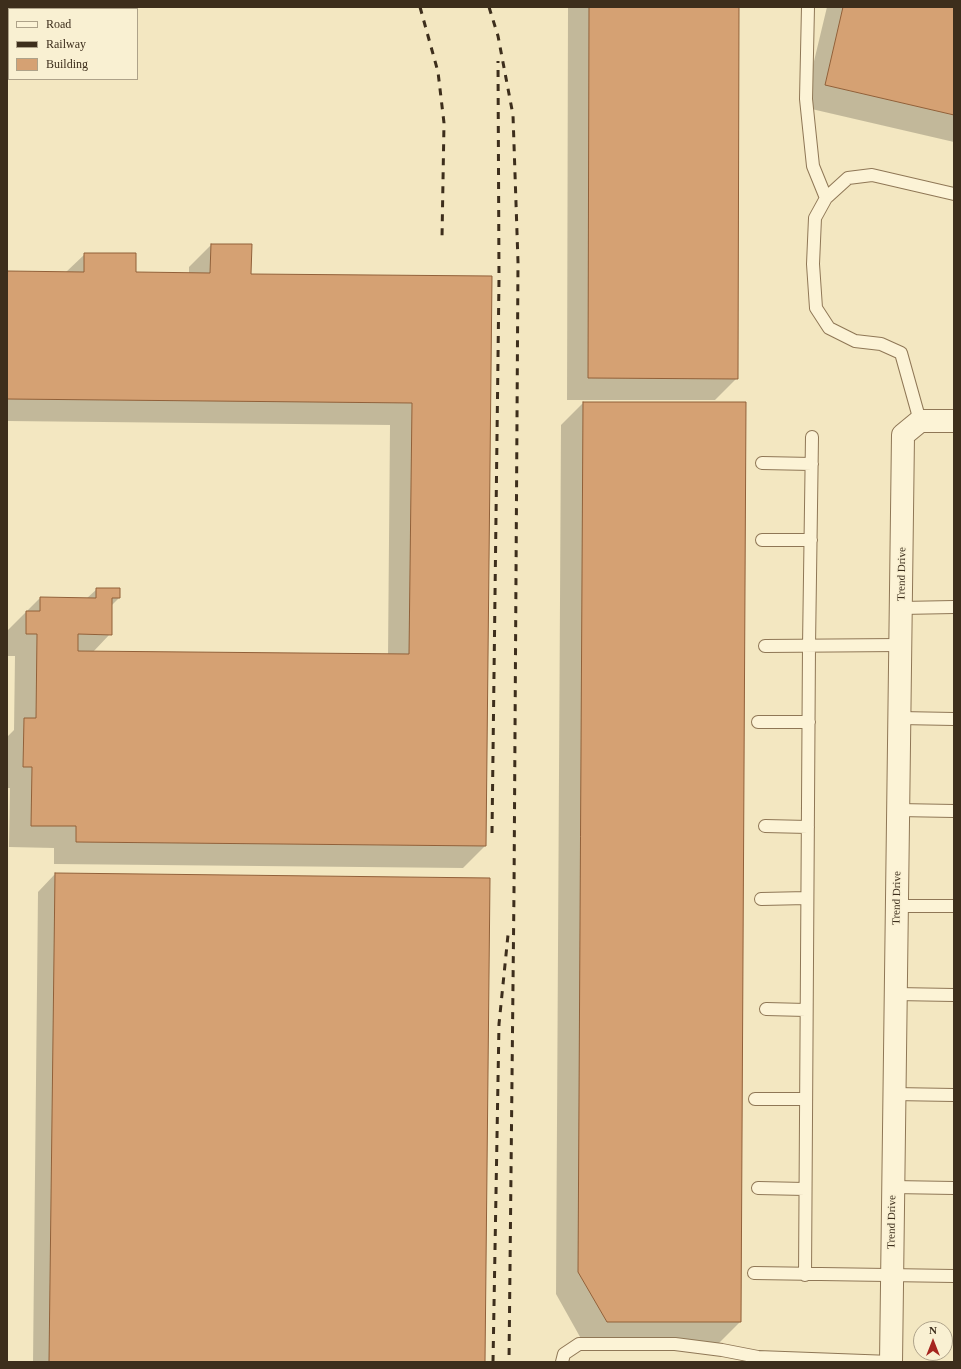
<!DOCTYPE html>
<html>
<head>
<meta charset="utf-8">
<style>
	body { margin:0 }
	#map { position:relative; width:961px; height:1369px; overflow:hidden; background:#f3e7c1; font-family:Georgia,serif }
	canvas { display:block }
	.frame { position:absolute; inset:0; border:8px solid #3d2e1c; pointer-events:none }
	.legend { position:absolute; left:8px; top:8px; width:130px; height:72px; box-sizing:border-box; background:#f9f0d2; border:1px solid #aea289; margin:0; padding:5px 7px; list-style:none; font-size:12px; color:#3d2e1c }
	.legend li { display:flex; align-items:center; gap:8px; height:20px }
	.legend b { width:20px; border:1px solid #aea289 }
	.north { position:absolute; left:913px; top:1321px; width:40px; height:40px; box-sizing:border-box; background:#f9f0d2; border:1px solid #aea289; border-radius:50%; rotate:0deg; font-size:11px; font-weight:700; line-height:16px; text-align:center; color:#3d2e1c }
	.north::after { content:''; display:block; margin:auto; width:14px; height:18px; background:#a5251f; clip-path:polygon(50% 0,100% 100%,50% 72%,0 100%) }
</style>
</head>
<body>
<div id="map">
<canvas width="961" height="1369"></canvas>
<div class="frame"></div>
<ul class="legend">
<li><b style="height:5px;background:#fcf3d6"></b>Road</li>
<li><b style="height:5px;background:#3d2e1c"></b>Railway</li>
<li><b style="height:11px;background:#d5a173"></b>Building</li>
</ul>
<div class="north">N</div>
</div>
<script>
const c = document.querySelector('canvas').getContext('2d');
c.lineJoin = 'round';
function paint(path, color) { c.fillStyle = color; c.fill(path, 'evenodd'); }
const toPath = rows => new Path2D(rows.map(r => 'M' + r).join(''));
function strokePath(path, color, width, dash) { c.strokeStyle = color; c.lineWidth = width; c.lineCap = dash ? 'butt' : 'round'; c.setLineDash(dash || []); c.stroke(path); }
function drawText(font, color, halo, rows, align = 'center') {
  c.font = font + ' Georgia,serif'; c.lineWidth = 3; c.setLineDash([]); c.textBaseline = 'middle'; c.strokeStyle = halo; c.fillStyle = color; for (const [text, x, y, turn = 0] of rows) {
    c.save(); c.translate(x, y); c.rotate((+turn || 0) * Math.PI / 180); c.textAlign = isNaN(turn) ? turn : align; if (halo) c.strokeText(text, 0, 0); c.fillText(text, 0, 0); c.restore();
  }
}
const shadow = toPath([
	[568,7,738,7,737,378,715,400,567,400],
	[827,7,954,7,954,142,803,107],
	[211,245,250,275,491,277,485,846,463,868,54,864,54,848,9,847,10,788,7,788,7,737,14,730,15,656,7,656,7,631,40,598,86,599,97,589,119,598,111,606,110,634,93,652,388,655,390,425,7,421,7,272,65,273,85,254,135,273,189,274,189,267],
	[583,403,740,1322,718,1344,584,1344,556,1294,561,425],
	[55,874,489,879,484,1362,33,1362,38,892]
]);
const building = toPath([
	[589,7,739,7,738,379,588,378,589,7],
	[843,7,954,7,954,115,825,85,843,7],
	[211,244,252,244,251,274,492,276,486,846,76,842,76,826,31,826,32,767,23,767,24,718,36,718,37,634,26,634,26,611,40,611,40,597,96,598,96,588,120,588,120,598,112,598,112,635,78,634,78,651,409,654,412,403,7,399,7,271,84,272,84,253,136,253,136,272,210,273,211,244],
	[583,402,746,402,741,1322,607,1322,578,1272,583,402],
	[55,873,490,878,485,1362,49,1362,55,873]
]);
const service = toPath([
	[808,7,806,99,813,166,826,198],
	[920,421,901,353,881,344,855,341,829,328,816,308,813,264,815,218,826,198,848,178,872,175,954,194],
	[762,463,812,464],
	[762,540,811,540],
	[901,608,954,607],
	[765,646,900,645],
	[900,718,954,719],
	[758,722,809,722],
	[898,810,954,811],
	[765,826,808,827],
	[761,899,807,898],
	[897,906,954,906],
	[896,994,954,995],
	[766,1009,806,1010],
	[894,1094,954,1095],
	[755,1099,806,1099],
	[893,1187,954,1188],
	[758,1188,805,1189],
	[754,1273,954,1276],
	[805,1275,809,646,812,437],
	[562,1362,564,1354,579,1344,675,1344,722,1350,758,1357,891,1362]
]);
const minor = toPath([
	[891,1362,903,435,920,421,954,421]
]);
const rail = toPath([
	[420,7,438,72,444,123,442,238],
	[489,7,498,36,513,115,518,262,514,891,509,1362],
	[492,833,499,279,498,61],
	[493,1362,499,1024,508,935]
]);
const streetNames = [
	["Trend Drive",902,574,-89],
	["Trend Drive",897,898,-89],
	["Trend Drive",892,1222,-89]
];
paint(shadow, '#0003');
paint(building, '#d5a173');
strokePath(building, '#916039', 1);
strokePath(service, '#8f7756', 14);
strokePath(minor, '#8f7756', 24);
strokePath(service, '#fcf3d6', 12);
strokePath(minor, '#fcf3d6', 22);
strokePath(rail, '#3d2e1c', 3, [7, 7]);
drawText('11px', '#3d2e1c', '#f9f0d2', streetNames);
</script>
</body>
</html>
